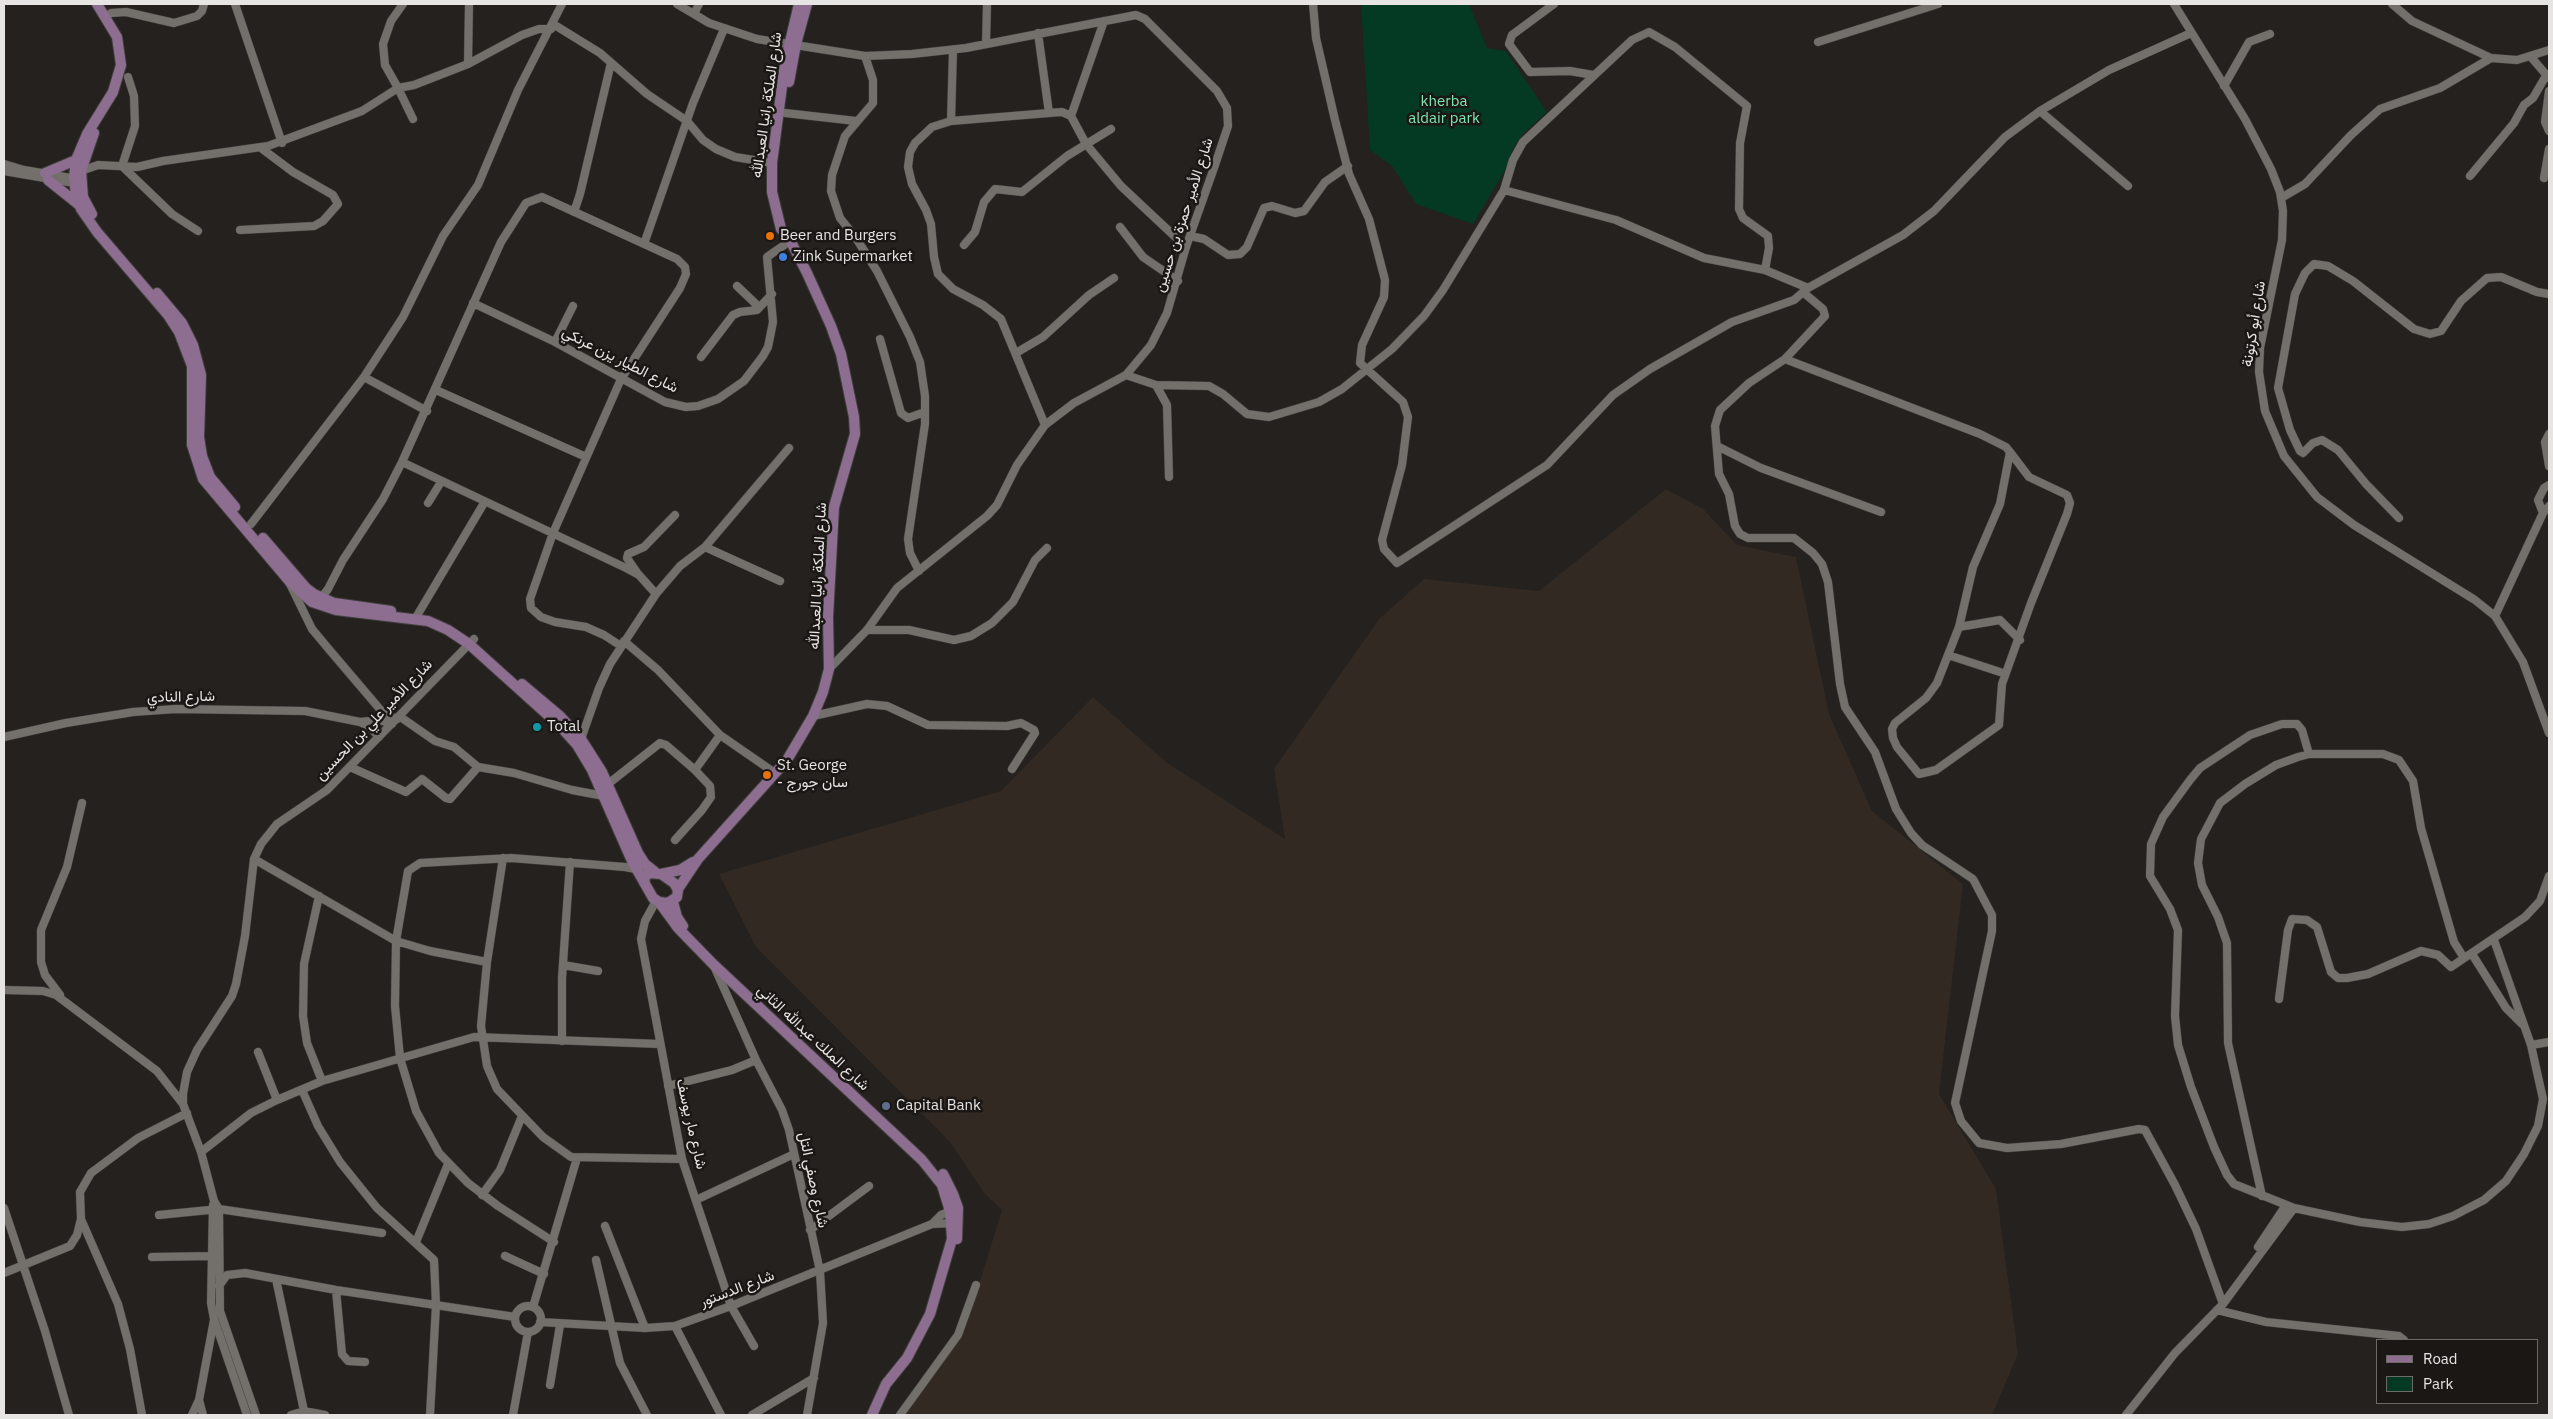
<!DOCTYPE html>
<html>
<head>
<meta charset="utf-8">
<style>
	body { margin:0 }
	#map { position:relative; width:2553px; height:1419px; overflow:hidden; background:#24211e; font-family:"IBM Plex Sans",sans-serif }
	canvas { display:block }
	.frame { position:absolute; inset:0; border:5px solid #e7e5e3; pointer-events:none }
	.legend { position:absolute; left:2376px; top:1339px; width:162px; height:65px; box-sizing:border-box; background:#1b1715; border:1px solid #6d6967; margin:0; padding:6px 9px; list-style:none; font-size:15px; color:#e7e5e3 }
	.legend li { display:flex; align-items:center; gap:10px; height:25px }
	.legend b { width:25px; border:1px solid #6d6967 }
</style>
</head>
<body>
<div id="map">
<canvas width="2553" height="1419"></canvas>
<div class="frame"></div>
<ul class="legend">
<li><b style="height:6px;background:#8d6e90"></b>Road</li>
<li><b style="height:14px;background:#043924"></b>Park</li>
</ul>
</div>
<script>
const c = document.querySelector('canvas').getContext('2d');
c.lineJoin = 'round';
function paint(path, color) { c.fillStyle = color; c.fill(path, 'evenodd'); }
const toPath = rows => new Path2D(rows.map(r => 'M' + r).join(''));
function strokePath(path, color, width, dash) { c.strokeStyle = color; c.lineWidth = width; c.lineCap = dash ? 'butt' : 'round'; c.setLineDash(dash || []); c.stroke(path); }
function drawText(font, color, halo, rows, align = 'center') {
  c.font = font + ' "IBM Plex Sans",Vazirmatn,sans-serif'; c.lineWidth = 5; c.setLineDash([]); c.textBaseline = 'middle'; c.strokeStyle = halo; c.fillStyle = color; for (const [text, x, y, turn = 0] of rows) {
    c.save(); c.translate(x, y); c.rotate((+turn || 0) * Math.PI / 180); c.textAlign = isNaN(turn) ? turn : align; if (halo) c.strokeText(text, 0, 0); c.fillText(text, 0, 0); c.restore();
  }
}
const built = toPath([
	[1666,489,1703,509,1737,545,1796,557,1829,714,1872,811,1963,884,1939,1094,1996,1189,2018,1354,1992,1415,906,1415,947,1346,967,1323,1002,1210,984,1193,950,1142,756,947,719,874,1001,791,1093,697,1166,762,1285,839,1274,769,1379,619,1424,579,1539,591]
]);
const green = toPath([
	[1361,4,1469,4,1487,48,1506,51,1547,112,1523,134,1515,145,1504,172,1473,224,1416,204,1392,166,1370,150]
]);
const minor = toPath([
	[235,4,282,143],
	[403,4,391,21,383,44,385,65,398,88,414,85,468,64,522,35,539,29,551,29],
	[677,4,709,23,757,39,865,56,912,54,966,48,1136,15,1145,19,1217,91,1227,108,1228,126,1215,165,1186,247,1167,313,1151,345,1126,375,1074,403,1045,425,1017,465,997,505,987,516,897,588,867,630,829,669],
	[1313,4,1316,38,1335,120,1349,174,1369,219,1385,280,1384,297,1362,345,1360,363,1403,402,1408,417,1402,465,1382,540,1384,549,1397,563,1547,465,1613,395,1650,369,1732,322,1794,300,1808,288,1903,235,1934,211,2005,137,2040,111,2109,70,2191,33],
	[1554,4,1512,35,1509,44,1530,72,1570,71,1593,75],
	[2174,4,2245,119,2271,169,2280,192,2283,211,2282,240,2260,348,2259,372,2265,411,2284,456,2317,497,2354,525,2475,600,2495,616,2523,662,2549,733],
	[2392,4,2412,21,2491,58],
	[694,14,699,4],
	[105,17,111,13,126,12,174,23,197,16,202,11,204,4],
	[553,24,600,53,647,94,687,121,703,140,716,149,735,157,772,163],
	[1038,33,1049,113,1062,112,1071,116,1086,144,1121,186,1186,247],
	[1818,42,1938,4],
	[986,44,987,4],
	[865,56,873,80,873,103,845,136,832,175,831,191,840,218,856,238,877,271,910,337,920,362,925,396,925,424,908,539,910,553,919,571],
	[2531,57,2549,78],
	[468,64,469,4],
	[128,77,134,96,135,126,122,166,172,214,198,231],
	[2224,86,2249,42,2270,34],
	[2549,91,2545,122,2549,131],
	[2040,111,2128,186],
	[785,113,856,121],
	[1071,116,1104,21],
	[951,121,953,50],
	[4,164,24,170,77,179],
	[4,171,74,183,80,178,81,171,98,165,137,167,163,161,268,146,362,111,398,88,413,119],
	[2470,176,2514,123,2524,105,2533,98,2547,74],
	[2544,178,2549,149],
	[1504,190,1616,220,1704,258,1765,270,1808,288],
	[2281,198,2305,184,2351,135,2380,109,2440,88,2491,58,2517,60,2549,50],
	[574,212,580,194,611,63],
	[1120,227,1143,257,1178,281],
	[240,230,314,226,323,221,338,204,333,195,293,172,261,148],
	[1190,236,1204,239,1228,255,1240,254,1247,247,1264,208,1272,206,1295,213,1304,211,1325,182,1348,166],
	[644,244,693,103,724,29],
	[964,245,975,232,984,202,995,189,1022,192,1067,156,1111,129],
	[737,286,759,307],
	[1804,293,1823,309,1825,316,1785,359,1980,434,2006,447,2010,452,2000,504,1973,567,1959,627,1937,683,1926,698,1895,723,1892,729,1893,738,1897,747,1919,774,1936,770,1999,725,2002,684,2031,603,2067,514,2070,503,2067,495,2029,477,2010,452],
	[473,303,555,342,665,402,686,407,698,406,718,399,744,381,763,356,768,347,773,322,767,257,790,241],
	[880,339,901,413,908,418,925,412],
	[555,342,573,306],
	[1016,353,1043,337,1089,295,1114,278],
	[701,357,733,315,740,312,757,310,772,294],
	[1785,359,1749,383,1720,410,1715,426,1719,474,1729,494,1735,526,1740,534,1748,538,1794,538,1813,553,1822,564,1828,582,1840,684,1845,707,1875,752,1896,809,1911,833,1922,845,1973,879,1992,915,1992,931,1955,1103,1961,1121,1979,1143,2007,1148,2061,1144,2139,1129,2145,1130,2175,1185,2196,1229,2223,1304],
	[1126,375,1156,385,1167,405,1169,477],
	[364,377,427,411],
	[1156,385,1209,386,1223,394,1247,414,1269,417,1319,402,1342,389,1392,349,1424,316,1443,290,1504,190,1513,160,1523,142,1632,40,1649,32,1675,47,1747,106,1740,143,1739,209,1743,218,1768,236,1769,248,1765,270],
	[436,390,586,457],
	[1045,425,1001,319,983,305,953,289,938,274,934,257,931,224,926,210,912,184,908,167,910,152,915,143,932,127,951,121,1049,113],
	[2549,434,2545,442,2549,466],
	[1717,446,1761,468,1881,512],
	[402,462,626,568,639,575,656,594],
	[428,503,441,482],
	[2543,513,2538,500,2544,488,2549,485],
	[2399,518,2366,484,2338,450,2322,440,2313,443,2303,453,2300,451,2290,430,2278,388,2295,294,2305,273,2314,264,2328,266,2353,281,2414,329,2430,334,2441,331,2461,301,2487,278,2501,277,2537,292,2549,294],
	[251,524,364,377,403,317,443,236,478,185,518,90,562,4],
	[705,547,780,581],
	[638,574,627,558,628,554,644,547,675,515],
	[290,584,312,629,327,647,384,714,397,719],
	[321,598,328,589,343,560,383,499,402,462,501,242,526,203,542,197,677,259,685,267,686,274,680,288,621,379,553,533,530,599,531,608,541,617,555,622,586,627,604,635,621,646],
	[2495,616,2543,513,2549,506],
	[415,619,484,503],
	[1959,627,2000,620,2020,640],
	[867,630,909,630,954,640,971,636,992,623,1013,602,1035,560,1047,548],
	[624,641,658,670,720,735,775,773],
	[1948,655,2000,672],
	[399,716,435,741,454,747,478,767,514,773,572,790,604,796],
	[813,716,867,704,887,706,928,725,1007,726,1021,723,1034,730,1035,733,1012,769],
	[360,722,379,720,392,724],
	[4,737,66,723,133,712,176,709,305,711,360,722,370,727,379,737],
	[581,739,599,688,610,664,656,594,680,566,705,547,789,448],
	[2309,754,2302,730,2297,724,2282,724,2250,735,2200,768,2190,780,2163,817,2151,844,2150,876,2170,909,2178,930,2175,1016,2178,1045,2191,1087,2214,1147,2227,1175,2234,1184,2294,1208,2360,1222,2402,1227,2429,1224,2453,1216,2484,1200,2506,1181,2524,1154,2538,1126,2543,1099,2531,1045,2494,940],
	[350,767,406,792,422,779,446,798,450,799,478,767],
	[608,784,660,743,666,745,695,770,720,735],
	[675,840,702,810,711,797,710,786,695,770],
	[503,858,487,962,481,1026,487,1066,497,1089,543,1137,571,1157,682,1159],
	[254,859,396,941,430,951,487,962],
	[319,896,304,964,303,1016,307,1043,322,1081],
	[656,901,645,921,641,939,682,1159,731,1306,754,1346],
	[2472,954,2506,1008,2522,1024],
	[563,965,598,971],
	[714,966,756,1060,782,1110,789,1130,820,1271,823,1323,807,1415],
	[4,990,43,991,56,995,157,1071,183,1104],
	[60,995,45,975,41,962,41,930,67,867,82,803],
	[2279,999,2288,930,2292,919,2307,920,2317,927,2331,972,2338,978,2347,978,2368,974,2421,951,2438,955,2451,967,2525,917,2540,901,2549,876],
	[562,1041,562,978,570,862],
	[2531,1045,2549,1042],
	[258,1052,277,1100],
	[668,1086,732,1070,756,1060],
	[302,1090,318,1126,340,1162,377,1208,434,1260,436,1305,430,1415],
	[201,1152,251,1113,277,1100,322,1081,474,1037,660,1044],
	[482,1195,500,1170,522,1116],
	[2262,1196,2228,1043,2227,943,2218,917,2202,885,2198,863,2201,839,2220,803,2245,784,2276,765,2298,757,2309,754,2383,754,2399,760,2413,781,2421,828,2454,942,2464,958],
	[696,1200,794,1154],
	[213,1205,211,1303,214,1319,247,1415],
	[4,1208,45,1331,69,1415],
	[159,1215,219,1209,382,1233],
	[81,1219,118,1304,130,1349,142,1415],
	[932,1224,941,1215,953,1210],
	[605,1226,645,1328],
	[810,1230,869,1186],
	[416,1242,448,1164],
	[554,1242,498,1206,468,1183,439,1153,416,1111,400,1058,395,1006,396,941,408,871,420,863,511,858,625,867,651,872],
	[2258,1247,2286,1205],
	[505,1256,544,1274],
	[152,1257,212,1256],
	[596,1260,620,1363,647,1415],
	[4,1273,70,1246,77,1235,81,1219,80,1192,91,1173,138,1138,187,1113],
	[276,1279,304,1411],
	[219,1286,227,1275,245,1273,336,1290,515,1317],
	[336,1290,342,1354,348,1361,365,1362],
	'515 1319a13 13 0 1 1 26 0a13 13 0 1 1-26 0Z',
	[533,1307,577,1158],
	[2217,1310,2266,1322,2399,1336,2404,1340],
	[540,1322,645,1328,675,1326,731,1306,932,1224,956,1223],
	[675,1326,721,1415],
	[550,1385,560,1325],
	[199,1400,203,1415],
	[192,1415,199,1400,214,1320],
	[256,1415,220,1311,219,1209,214,1201,201,1152,183,1104,183,1094,187,1072,197,1050,232,996,236,984,245,936,254,859,261,844,277,824,327,790,474,639],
	[291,1415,304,1411,325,1415],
	[513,1415,528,1332],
	[752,1415,814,1378],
	[900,1415,958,1335,976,1285],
	[2126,1415,2175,1353,2223,1304,2294,1208]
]);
const major = toPath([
	[97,4,117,37,121,65,113,92,87,134,76,160,74,177,76,196,81,209,97,232,168,315,179,332,192,366,192,445,203,479,290,582,312,602,336,610,428,621,448,630,469,644,560,726,577,745,592,770,632,861,653,898,659,902,668,903,677,897,678,890,674,883,661,874,648,873,644,879,645,883],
	[789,82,796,44,807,4],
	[45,173,76,160],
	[48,180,78,204],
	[92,214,83,197,81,171,94,133],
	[157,293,182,323,193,345,201,375,199,437,202,456,210,477,235,507],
	[263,538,306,588,314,594,334,603,391,611],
	[522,684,560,716,581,739,602,772,638,853,645,864,655,872],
	[661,874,680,870,693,862],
	[678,889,698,859,787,760,813,716,823,692,829,669,828,617,834,507,855,434,854,417,841,354,831,326,807,273,788,236,781,229,772,192,772,163,785,63,799,4],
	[659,902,678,928,713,964,922,1160,942,1185,950,1211,952,1239,930,1314,907,1358,886,1384,872,1415],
	[673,902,677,917,683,926],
	[943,1174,953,1194,958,1208,957,1239]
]);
const markers = [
	[770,236,5,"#e8710a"],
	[783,257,5,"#3f7fe0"],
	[537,727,5,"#0f9aa8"],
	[767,775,5,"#e8710a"],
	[886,1106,5,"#5c6f8a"]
];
const parkNames = [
	["kherba",1444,102],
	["aldair park",1444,119]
];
const streetNames = [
	["شارع الملكة رانيا العبدالله",767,105,-82],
	["شارع الأمير حمزة بن حسين",1184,215,-72],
	["شارع أبو كرتونة",2254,324,-81],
	["شارع الطيار يزن عرنكي",620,360,27],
	["شارع الملكة رانيا العبدالله",818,576,-87],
	["شارع النادي",181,697,-1],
	["شارع الأمير علي بن الحسين",374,720,-46],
	["شارع الملك عبدالله الثاني",813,1038,43],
	["شارع مار يوسف",691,1124,77],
	["شارع وصفي التل",813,1180,78],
	["شارع الدستور",737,1289,-21]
];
const poiNames = [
	["Beer and Burgers",780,236],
	["Zink Supermarket",793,257],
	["Total",547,727],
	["St. George",777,766],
	["- سان جورج",777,783],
	["Capital Bank",896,1106]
];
paint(built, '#312922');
paint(green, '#043924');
strokePath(minor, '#413f3d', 9);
strokePath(major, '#413f3d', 12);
strokePath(minor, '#736f6b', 8);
strokePath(major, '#8d6e90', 10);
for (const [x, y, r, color] of markers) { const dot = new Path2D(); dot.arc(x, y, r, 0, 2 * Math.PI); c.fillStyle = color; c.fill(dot); strokePath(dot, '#1b1715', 2); }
drawText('15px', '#7ee8b4', '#1b1715', parkNames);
drawText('15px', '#e7e5e3', '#1b1715', streetNames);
drawText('15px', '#e7e5e3', '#1b1715', poiNames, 'left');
</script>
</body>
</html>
